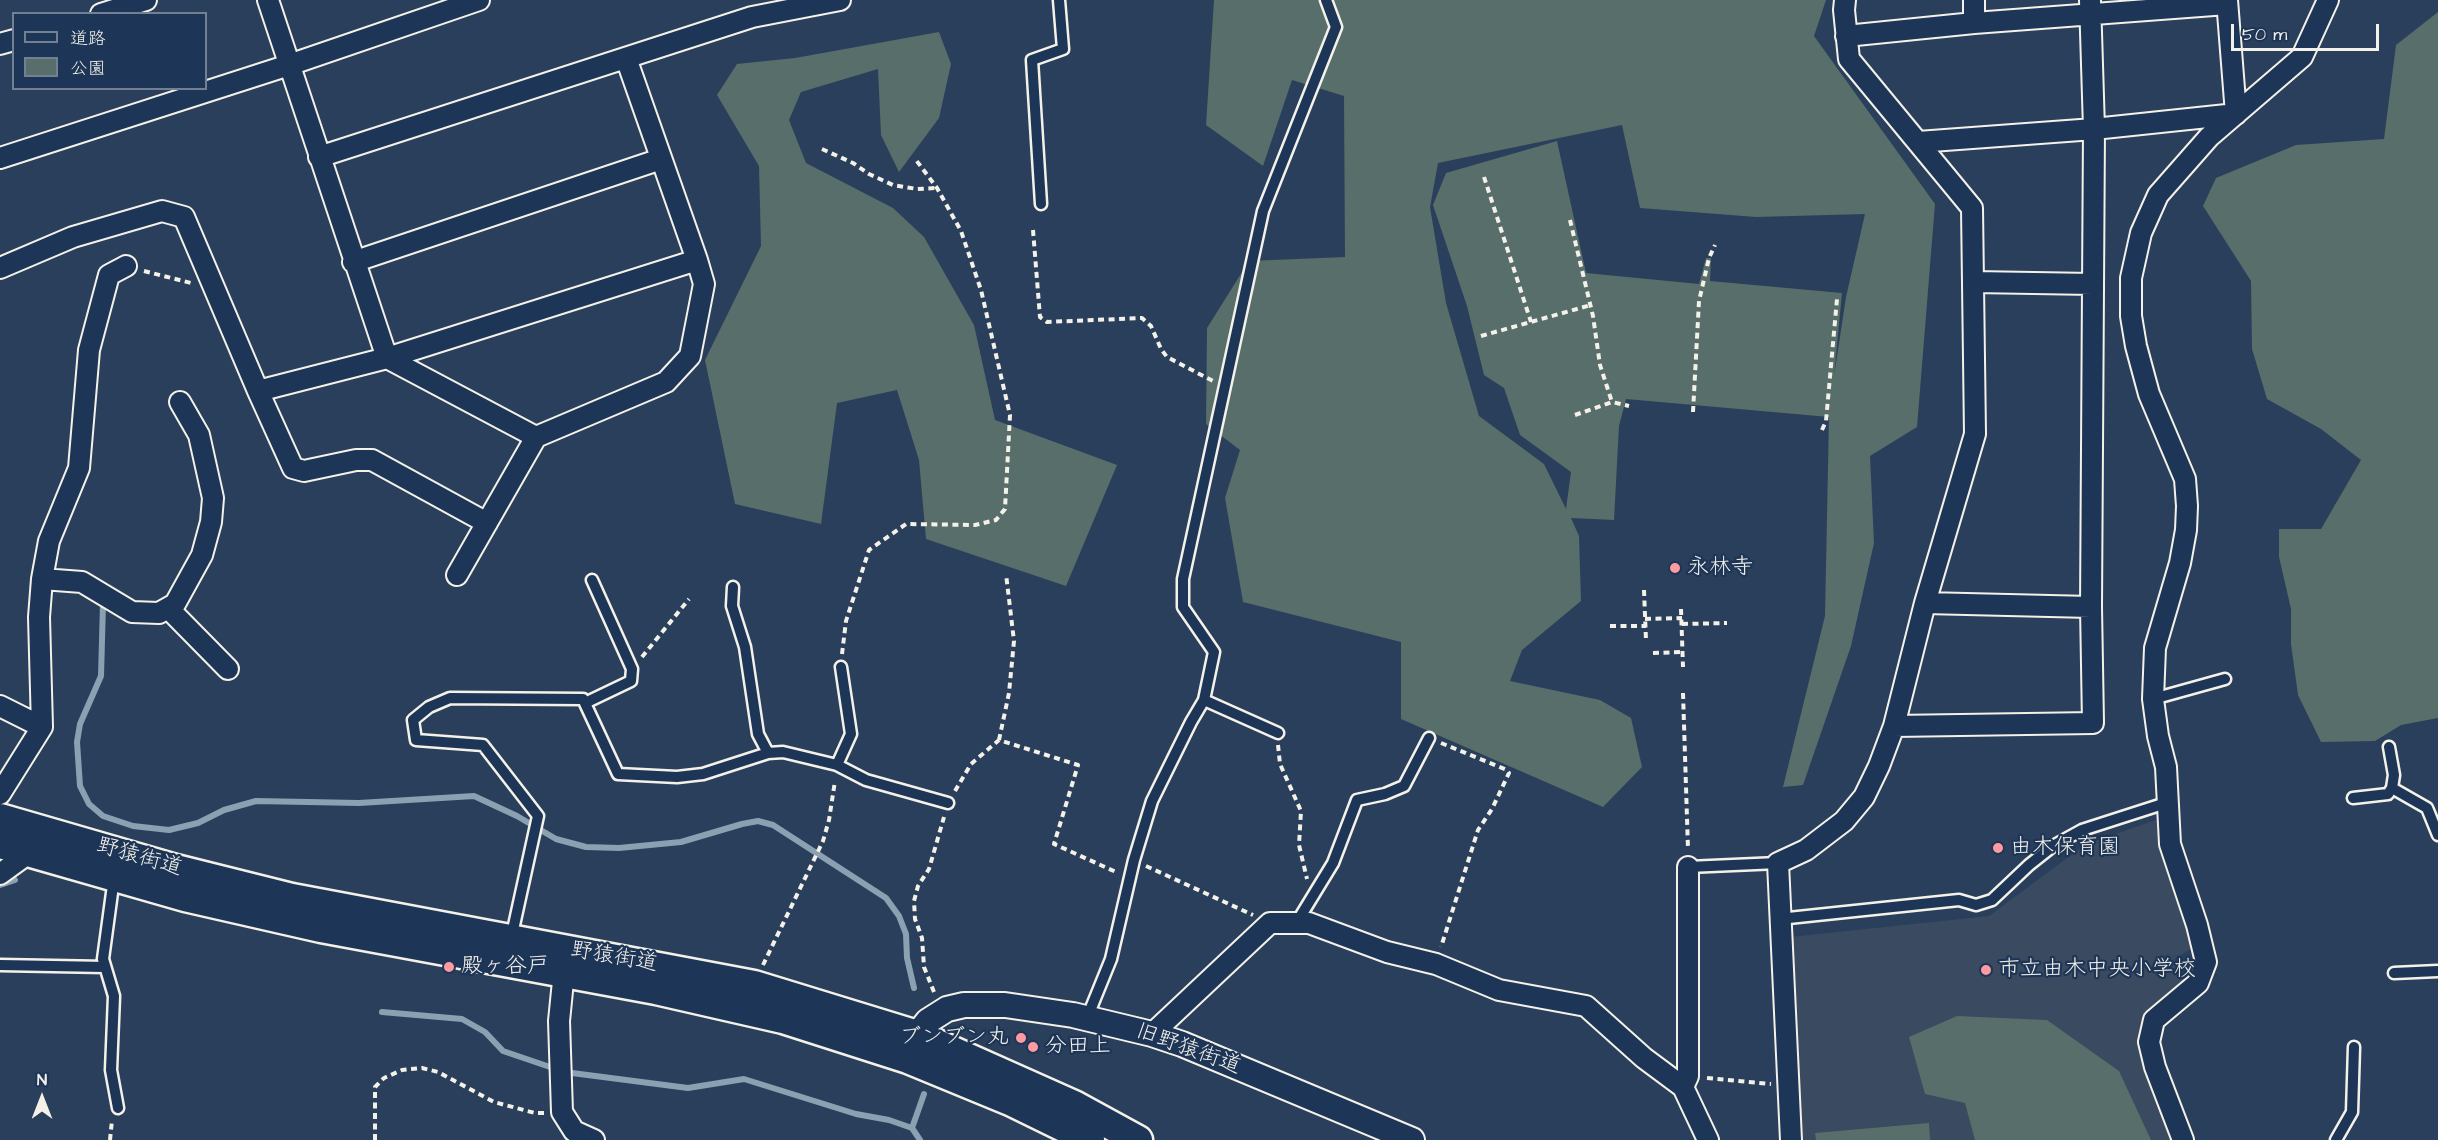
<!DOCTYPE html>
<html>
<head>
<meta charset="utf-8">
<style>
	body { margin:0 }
	#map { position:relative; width:2438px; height:1140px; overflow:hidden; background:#2a3f5b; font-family:"Architects Daughter","Klee One",sans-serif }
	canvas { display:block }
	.legend { position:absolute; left:12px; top:12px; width:195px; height:78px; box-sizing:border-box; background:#1d3557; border:2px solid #738091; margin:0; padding:8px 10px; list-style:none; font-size:18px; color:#f4f1e8 }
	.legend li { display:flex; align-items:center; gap:12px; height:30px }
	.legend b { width:30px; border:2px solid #738091 }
	.north { position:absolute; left:12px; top:1068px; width:60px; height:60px; -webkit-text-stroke:4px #1d3557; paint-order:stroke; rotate:0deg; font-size:16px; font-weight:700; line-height:24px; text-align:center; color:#f4f1e8 }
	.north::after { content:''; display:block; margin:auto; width:21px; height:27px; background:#f4f1e8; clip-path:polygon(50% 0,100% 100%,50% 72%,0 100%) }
	.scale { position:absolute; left:2231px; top:24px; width:148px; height:27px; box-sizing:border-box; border:3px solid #f4f1e8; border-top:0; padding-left:8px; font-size:18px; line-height:21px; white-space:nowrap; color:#f4f1e8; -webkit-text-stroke:4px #1d3557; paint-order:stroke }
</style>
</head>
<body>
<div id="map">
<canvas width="2438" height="1140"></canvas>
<ul class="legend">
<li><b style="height:8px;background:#1d3557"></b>道路</li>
<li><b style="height:16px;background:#586e6a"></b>公園</li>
</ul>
<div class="north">N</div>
<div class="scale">50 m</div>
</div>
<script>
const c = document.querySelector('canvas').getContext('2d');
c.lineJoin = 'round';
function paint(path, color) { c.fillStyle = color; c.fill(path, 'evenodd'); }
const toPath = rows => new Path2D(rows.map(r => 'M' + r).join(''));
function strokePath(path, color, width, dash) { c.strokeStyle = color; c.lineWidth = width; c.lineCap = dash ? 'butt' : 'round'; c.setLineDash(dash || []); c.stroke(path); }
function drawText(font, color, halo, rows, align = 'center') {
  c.font = font + ' "Architects Daughter","Klee One",sans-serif'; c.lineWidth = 4.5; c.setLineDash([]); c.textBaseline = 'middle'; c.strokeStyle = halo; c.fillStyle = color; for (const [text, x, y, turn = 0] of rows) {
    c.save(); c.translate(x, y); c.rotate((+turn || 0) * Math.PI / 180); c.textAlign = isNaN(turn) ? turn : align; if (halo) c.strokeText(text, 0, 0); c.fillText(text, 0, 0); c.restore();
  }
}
const built = toPath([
	[2162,818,2158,845,2168,875,2190,923,2196,946,2174,959,2186,982,2148,1009,2141,1038,2177,1140,1800,1140,1790,937,1989,916,2086,844]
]);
const green = toPath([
	[1214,0,1826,0,1814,36,1935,204,1917,427,1870,456,1874,543,1851,646,1803,785,1783,787,1825,616,1829,417,1626,399,1619,426,1614,520,1571,518,1579,536,1581,601,1522,650,1510,681,1600,700,1631,718,1642,767,1603,807,1401,719,1401,642,1243,602,1225,498,1240,450,1206,424,1207,328,1249,261,1345,257,1344,96,1292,80,1263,166,1206,125],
	[1622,125,1640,208,1756,217,1865,214,1846,297,1834,376,1842,293,1710,281,1711,258,1706,258,1699,284,1586,273,1557,141,1446,173,1433,205,1467,306,1484,375,1504,388,1520,435,1571,472,1566,509,1544,464,1479,416,1446,303,1430,207,1438,163],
	[2438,12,2438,718,2401,725,2375,741,2321,742,2298,695,2291,644,2291,609,2279,557,2279,529,2321,529,2361,460,2321,429,2267,399,2252,349,2251,281,2203,206,2216,178,2296,145,2384,139,2396,45],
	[939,32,951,64,939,118,899,172,881,135,878,69,801,92,789,120,806,163,893,208,924,237,974,325,995,420,1117,465,1066,586,926,539,919,460,897,390,837,403,821,524,735,504,705,360,761,246,759,166,717,95,737,64,795,58],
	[1957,1016,2047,1020,2119,1071,2151,1140,1975,1140,1965,1103,1925,1094,1909,1037],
	[1929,1123,1930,1140,1816,1140,1815,1133]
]);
const stream = toPath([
	[103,604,101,676,80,724,77,742,80,786,89,804,103,816,133,826,169,830,198,823,224,810,256,801,359,803,474,796,517,816,556,839,586,847,619,848,681,842,742,824,758,821,773,825,886,898,899,916,906,934,907,958,914,988],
	[0,885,15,880],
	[382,1012,462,1019,485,1032,503,1051,550,1067],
	[572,1073,688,1088,744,1079,856,1114,889,1120,912,1128],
	[920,1140,912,1128,924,1094]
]);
const path = toPath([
	[822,149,853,163,869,174,893,185,917,189,936,188],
	[1484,177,1531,322],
	[1570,220,1593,316,1600,365,1612,402],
	[1033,230,1040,317,1047,322,1142,318,1151,326,1161,349,1167,357,1213,381],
	[144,271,191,283],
	[1481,336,1591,305],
	[1693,412,1699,301,1709,258,1715,245],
	[1575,415,1612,402,1629,406],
	[1822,430,1826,421,1837,299],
	[1644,590,1646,640],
	[1681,609,1683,667],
	[1645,619,1682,618],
	[1682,624,1727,623],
	[1610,626,1646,626],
	[1653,653,1682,652],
	[842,654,846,621,869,550,906,524,975,525,996,520,1005,509,1010,415,981,290,961,231,937,188,916,160],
	[642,657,689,599],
	[1683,693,1688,849],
	[999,740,1009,693,1014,641,1006,574],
	[1441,743,1507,770,1509,773,1492,809,1478,830,1441,947],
	[1278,745,1280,764,1301,811,1299,845,1307,879],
	[955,791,971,764,999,740,1078,765,1054,844,1116,872],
	[1146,866,1253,915],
	[763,965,823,841,829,820,835,781],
	[934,992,924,967,922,938,915,919,914,901,918,886,929,869,944,817],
	[1707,1078,1771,1084],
	[110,1140,112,1120],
	[375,1140,375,1087,384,1078,402,1070,422,1068,438,1072,494,1102,535,1113,544,1113]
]);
const service = toPath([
	[1041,204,1032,60,1063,49,1059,0],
	[733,587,732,606,745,647,758,734,768,753],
	[2153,699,2225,679],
	[1204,700,1278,733],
	[585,703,631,681,632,669,592,580],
	[837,765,851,734,841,667],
	[2392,788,2427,808,2438,835],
	[2353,798,2388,794,2392,788,2394,775,2389,747],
	[1688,867,1778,863],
	[114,878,103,959,114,996,111,1070,118,1108],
	[1779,919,1959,900,1976,905,1992,900,2029,865,2053,846,2082,830,2169,802],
	[1297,922,1333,863,1357,800,1385,794,1404,786,1429,738],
	[511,939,538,816,483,745,416,740,413,720,429,707,450,698,583,699,618,774,677,777,703,774,768,753,783,752,837,765,866,780,948,803],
	[0,965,105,967],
	[2394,973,2438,971],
	[1087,1018,1111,959,1134,860,1152,801,1191,722,1204,700,1214,652,1183,607,1183,579,1263,211,1336,27,1326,0],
	[2336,1140,2352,1112,2354,1047]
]);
const minor = toPath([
	[268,0,387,358,536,437,666,382,690,356,704,284,697,260,626,58],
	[1974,0,1974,23],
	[101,14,146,0],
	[1846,36,1974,23,2227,4],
	[0,44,14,40],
	[1918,142,2094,129,2236,114,2227,0],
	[319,157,752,17,840,0],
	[0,158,289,65,479,0],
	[353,262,661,159],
	[0,268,73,237,162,211,184,217,258,391,387,358,697,260],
	[1974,282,2093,284],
	[258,391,293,468,304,471,356,460,372,460,487,523],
	[457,575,536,437],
	[42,579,82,582,132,612,159,613,175,604,202,555,211,522,213,498,199,435,180,402],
	[1925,603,2091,607],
	[168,608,228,669],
	[0,706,42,727],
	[1894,726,2093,723,2091,607,2094,129,2090,0],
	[0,794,42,727,39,617,42,579,49,541,79,468,89,350,109,275,126,266],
	[0,874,29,853],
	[565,961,559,1021,562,1112,574,1131,594,1140],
	[1152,1034,1270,923,1309,923,1387,952,1436,964,1499,990,1586,1006,1644,1058,1683,1087,1708,1140],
	[1683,1087,1688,1076,1688,867],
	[1791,1140,1778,863,1806,850,1844,821,1864,797,1879,766,1894,726,1925,603,1975,434,1972,208,1849,59,1844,10,1845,0],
	[2183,1140,2155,1067,2149,1042,2154,1020,2198,983,2206,962,2197,925,2170,844,2166,767,2158,736,2153,699,2155,648,2180,563,2186,530,2187,506,2185,479,2149,394,2136,346,2131,316,2131,278,2141,233,2158,195,2209,137,2302,57,2328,0]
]);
const tertiary = toPath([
	[911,1051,917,1035,928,1021,947,1009,964,1005,1005,1005,1073,1015,1152,1034,1182,1044,1412,1140]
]);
const secondary = toPath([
	[0,818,176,869,292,898,754,985,917,1035,1074,1105,1138,1140],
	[0,844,185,897,321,928,656,990,783,1019,908,1059,1010,1101,1090,1140]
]);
const markers = [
	[1675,568,6,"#ff9aa2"],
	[1998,848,6,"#ff9aa2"],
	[449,967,6,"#ff9aa2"],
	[1986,970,6,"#ff9aa2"],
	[1021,1038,6,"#ff9aa2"],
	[1033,1047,6,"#ff9aa2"]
];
const poiNames = [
	["永林寺",1687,568],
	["由木保育園",2010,848],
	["殿ヶ谷戸",461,967],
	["市立由木中央小学校",1998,970],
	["ブンブン丸",1009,1038,"right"],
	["分田上",1045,1047]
];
const streetNames = [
	["野猿街道",139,858,16],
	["野猿街道",614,958,10],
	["旧野猿街道",1188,1050,20]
];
paint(built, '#3a4a60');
paint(green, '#586e6a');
strokePath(stream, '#8ba1b1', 6);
strokePath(service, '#f4f1e8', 15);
strokePath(minor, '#f4f1e8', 24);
strokePath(tertiary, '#f4f1e8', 28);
strokePath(secondary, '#f4f1e8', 33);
strokePath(path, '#f4f1e8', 4, [6, 4.5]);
strokePath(service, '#1d3557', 10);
strokePath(minor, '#1d3557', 20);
strokePath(tertiary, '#1d3557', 24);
strokePath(secondary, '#1d3557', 28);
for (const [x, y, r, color] of markers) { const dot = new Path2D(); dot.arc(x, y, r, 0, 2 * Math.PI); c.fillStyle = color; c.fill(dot); strokePath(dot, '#1d3557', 2); }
drawText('22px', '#f4f1e8', '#1d3557', poiNames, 'left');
drawText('22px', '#f4f1e8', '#1d3557', streetNames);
</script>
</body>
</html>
